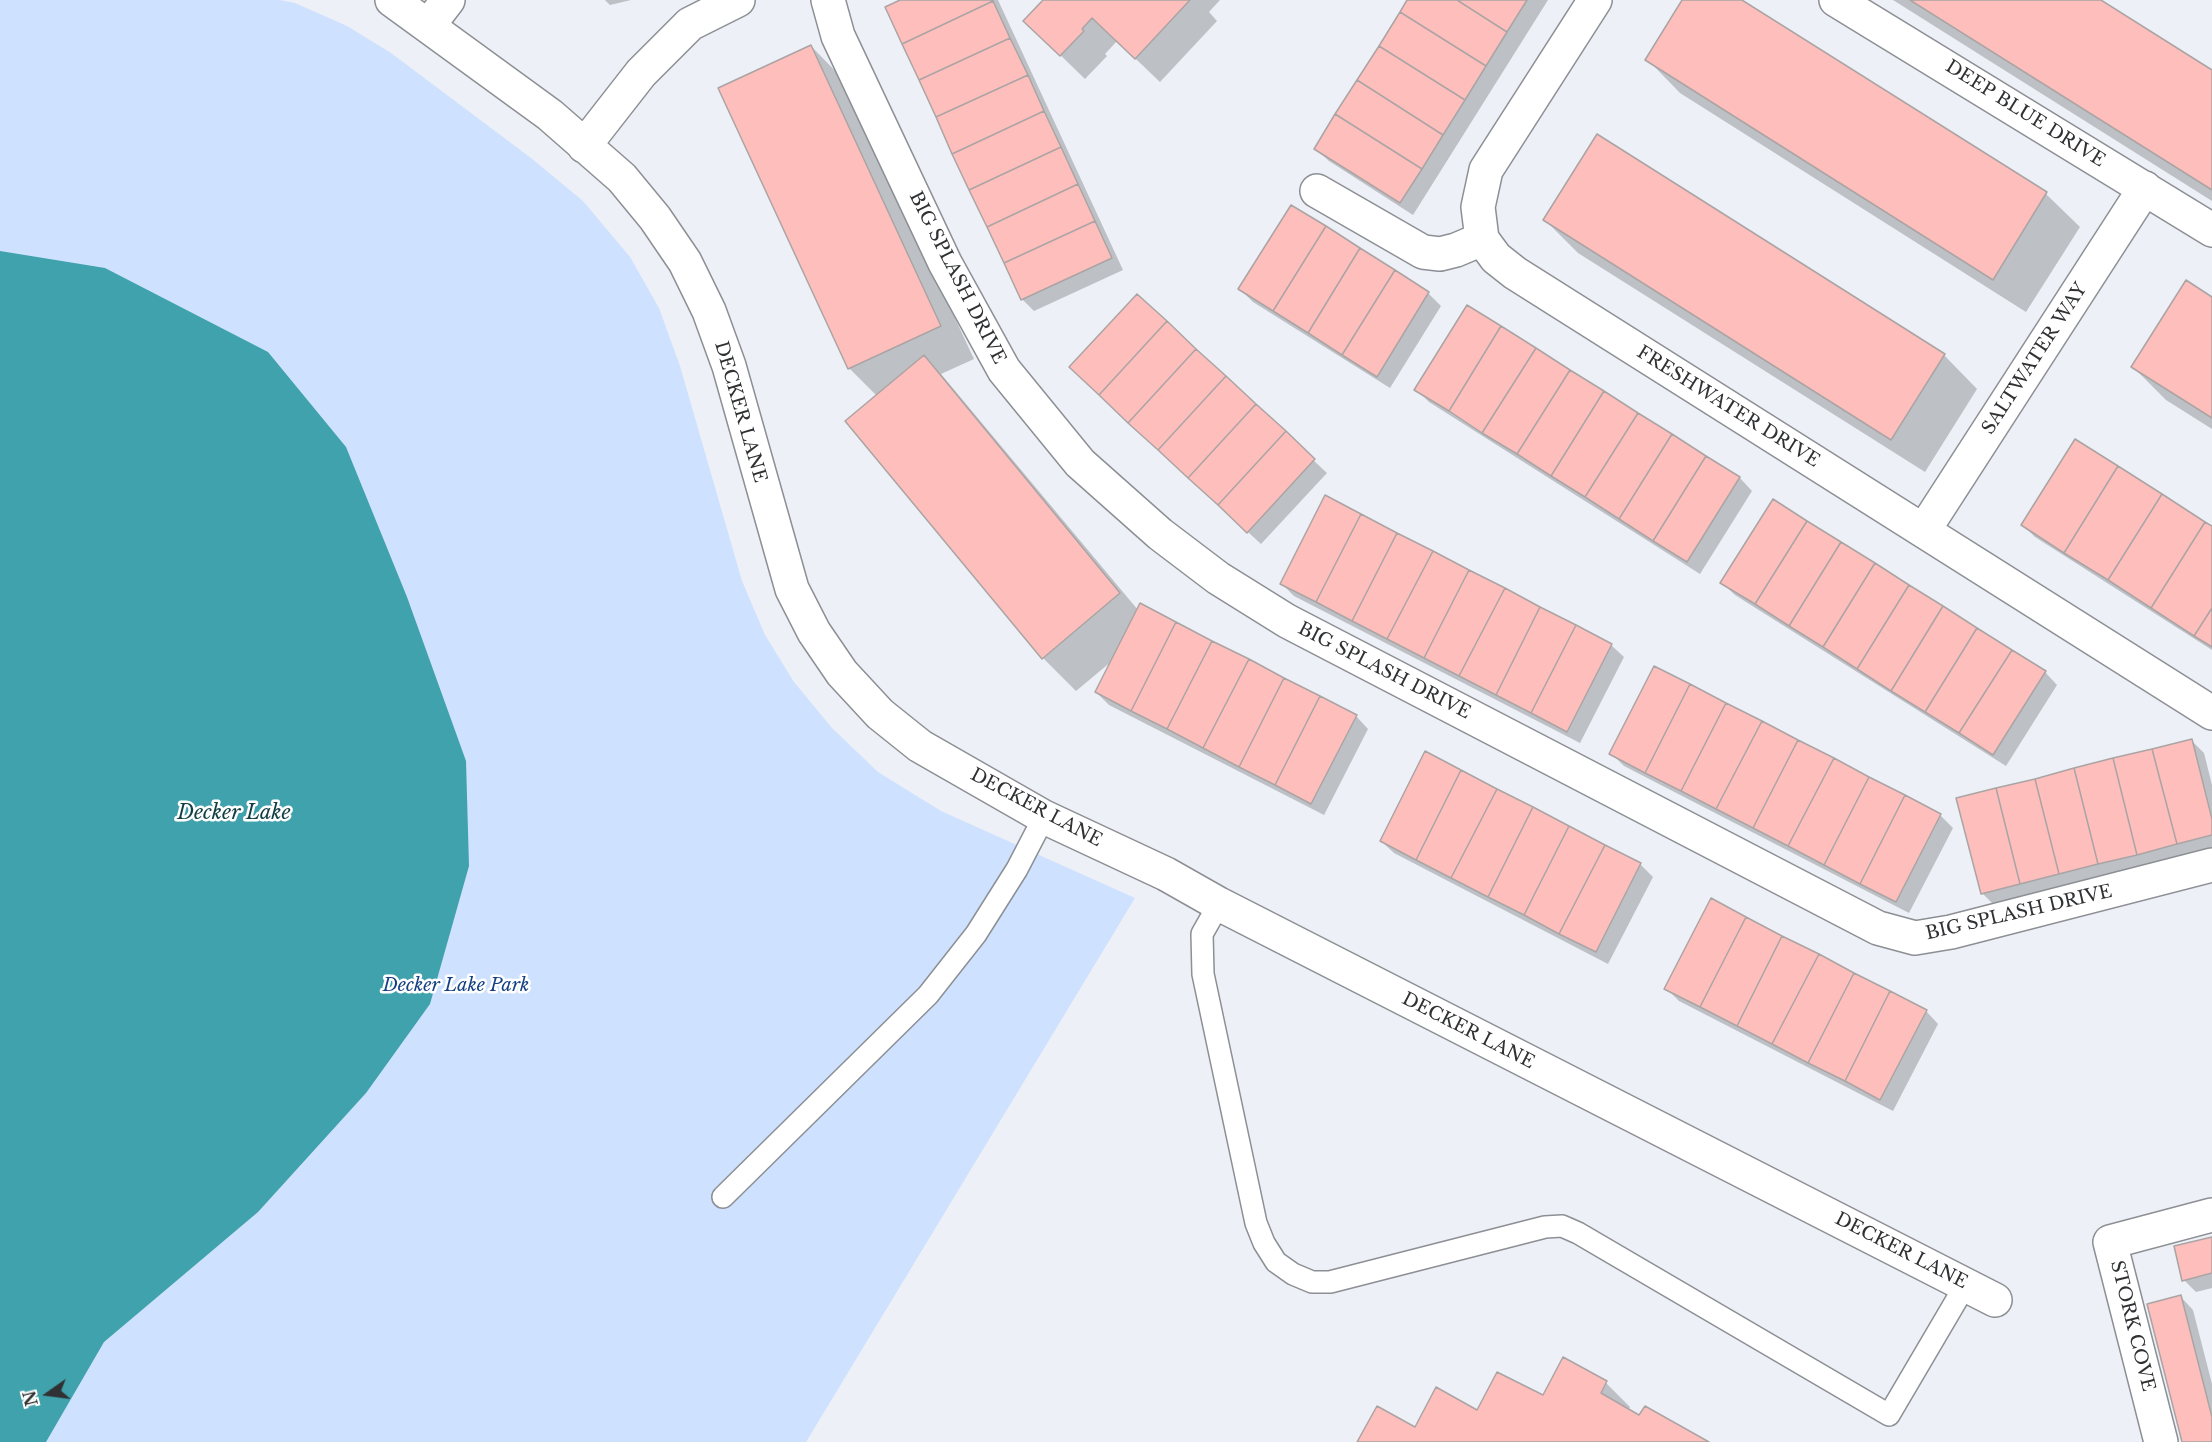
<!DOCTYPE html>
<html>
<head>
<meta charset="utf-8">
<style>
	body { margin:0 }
	#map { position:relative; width:2212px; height:1442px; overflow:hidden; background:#edf0f6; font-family:"Libre Baskerville",serif }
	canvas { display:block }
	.north { position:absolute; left:18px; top:1364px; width:60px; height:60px; -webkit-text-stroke:4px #fff; paint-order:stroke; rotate:256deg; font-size:16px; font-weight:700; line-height:24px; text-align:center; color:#303133 }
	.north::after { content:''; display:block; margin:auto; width:21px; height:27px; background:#303133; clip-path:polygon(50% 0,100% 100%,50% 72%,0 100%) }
</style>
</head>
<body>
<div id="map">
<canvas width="2212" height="1442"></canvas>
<div class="north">N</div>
</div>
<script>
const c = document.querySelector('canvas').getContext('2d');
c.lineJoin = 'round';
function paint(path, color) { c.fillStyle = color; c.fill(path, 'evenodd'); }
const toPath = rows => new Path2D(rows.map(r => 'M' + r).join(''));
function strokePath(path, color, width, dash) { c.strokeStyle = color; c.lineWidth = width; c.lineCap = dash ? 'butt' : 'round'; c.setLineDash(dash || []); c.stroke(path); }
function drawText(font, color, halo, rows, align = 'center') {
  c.font = font + ' "Libre Baskerville",serif'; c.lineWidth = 5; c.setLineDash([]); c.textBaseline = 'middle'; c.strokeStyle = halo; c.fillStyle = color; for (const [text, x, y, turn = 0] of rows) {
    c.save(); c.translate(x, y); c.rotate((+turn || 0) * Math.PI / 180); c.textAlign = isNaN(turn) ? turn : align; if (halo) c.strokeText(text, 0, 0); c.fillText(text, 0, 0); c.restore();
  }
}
const green = toPath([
	[0,0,280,0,295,3,347,26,391,53,531,158,583,201,630,257,659,308,680,366,742,581,765,635,794,682,832,728,878,772,941,811,1135,898,806,1442,0,1442]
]);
const water = toPath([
	[0,251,105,268,268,352,346,447,407,597,466,761,469,866,430,1004,366,1093,258,1212,104,1342,46,1442,0,1442]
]);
const shadow = toPath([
	[605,0,631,0,610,5],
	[904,0,998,0,1123,270,1034,311,1022,299],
	[1045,0,1220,0,1209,12,1217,21,1160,82,1117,41,1105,54,1107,56,1085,79,1050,45],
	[1409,0,1548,0,1413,215,1329,161,1316,149],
	[1684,0,1739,0,2046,194,2080,227,2026,312,1680,93,1647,59],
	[1893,0,2098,0,2212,72,2212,201],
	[811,46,844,80,974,359,941,374,1138,610,1356,716,1368,729,1324,815,1109,705,1096,692,1112,661,1076,691,1043,658,877,396,849,368],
	[1292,207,1428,293,1441,306,1390,388,1253,302,1240,289],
	[1545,220,1944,355,1977,389,1925,472,1578,253],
	[1137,296,1327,473,1261,544,1083,380],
	[2212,299,2212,429,2166,400,2133,367],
	[1468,307,1740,478,1752,491,1700,574,1429,402,1416,389],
	[2023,525,2212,527,2212,650,2035,537],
	[1281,583,1611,645,1624,657,1580,743,1294,596],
	[1722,583,2045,672,2057,685,2006,766,1735,595],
	[2192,741,2204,753,2212,785,2212,851,1995,906,1982,893],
	[1611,753,1940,815,1953,828,1909,913,1624,766],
	[1381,841,1640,864,1653,877,1608,964,1394,853],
	[1666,988,1926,1011,1938,1024,1893,1111,1679,1001],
	[2212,1238,2212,1288,2196,1292,2184,1280],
	[2181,1297,2193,1310,2212,1384,2212,1442,2184,1442],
	[1606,1383,1630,1407,1628,1411,1706,1442,1359,1442]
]);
const building = toPath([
	[900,0,993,0,993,1,902,44,885,7,900,0],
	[1043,0,1190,0,1135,59,1092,18,1082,29,1084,31,1060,56,1023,21,1043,0],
	[1407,0,1457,0,1507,32,1486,66,1400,12,1407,0],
	[1457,0,1527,0,1507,32,1457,0],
	[1682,0,1742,0,2047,192,1993,280,1645,60,1682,0],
	[1910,0,2101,0,2212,70,2212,190,1910,0],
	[993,1,1010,38,919,80,902,44,993,1],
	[1400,12,1486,66,1465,100,1379,46,1400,12],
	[1010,38,1028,75,936,117,919,80,1010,38],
	[811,45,941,326,848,369,718,88,811,45],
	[1379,46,1465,100,1443,135,1357,80,1379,46],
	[1028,75,1044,111,952,154,936,117,1028,75],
	[1357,80,1443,135,1422,169,1335,114,1357,80],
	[1044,111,1061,147,969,190,952,154,1044,111],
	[1335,114,1422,169,1400,203,1314,149,1335,114],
	[1597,134,1945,354,1891,440,1543,220,1597,134],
	[1061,147,1078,184,987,227,969,190,1061,147],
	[1078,184,1095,221,1004,263,987,227,1078,184],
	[1291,205,1326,226,1273,311,1238,289,1291,205],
	[1095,221,1112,258,1021,300,1004,263,1095,221],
	[1326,226,1360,248,1308,333,1273,311,1326,226],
	[1360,248,1395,270,1342,355,1308,333,1360,248],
	[1395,270,1429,292,1377,377,1342,355,1395,270],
	[2186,280,2212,297,2212,418,2131,367,2186,280],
	[1137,294,1167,321,1099,395,1069,367,1137,294],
	[1467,305,1501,326,1449,411,1414,390,1467,305],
	[1167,321,1196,349,1128,423,1099,395,1167,321],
	[1501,326,1536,348,1482,433,1449,411,1501,326],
	[1536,348,1570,370,1517,454,1482,433,1536,348],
	[1196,349,1226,376,1158,450,1128,423,1196,349],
	[924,355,1120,593,1042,659,845,421,924,355],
	[1570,370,1604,391,1551,476,1517,454,1570,370],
	[1226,376,1256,404,1188,478,1158,450,1226,376],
	[1604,391,1638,413,1585,497,1551,476,1604,391],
	[1256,404,1286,431,1218,505,1188,478,1256,404],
	[1638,413,1672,434,1619,519,1585,497,1638,413],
	[1286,431,1315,459,1247,533,1218,505,1286,431],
	[1672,434,1706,456,1653,541,1619,519,1672,434],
	[2075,439,2118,466,2064,553,2021,525,2075,439],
	[1706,456,1740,477,1687,562,1653,541,1706,456],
	[2118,466,2162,494,2108,580,2064,553,2118,466],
	[2162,494,2205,522,2151,608,2108,580,2162,494],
	[1325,495,1361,514,1316,602,1280,584,1325,495],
	[1773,499,1807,521,1755,604,1720,583,1773,499],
	[1361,514,1397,533,1352,621,1316,602,1361,514],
	[1807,521,1841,542,1789,626,1755,604,1807,521],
	[2205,522,2212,526,2212,608,2194,636,2151,608,2205,522],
	[1397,533,1433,551,1387,639,1352,621,1397,533],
	[1841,542,1875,563,1823,647,1789,626,1841,542],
	[1433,551,1469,570,1424,658,1387,639,1433,551],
	[1875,563,1909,585,1857,669,1823,647,1875,563],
	[1469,570,1505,588,1459,676,1424,658,1469,570],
	[1909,585,1943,606,1891,691,1857,669,1909,585],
	[1505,588,1540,607,1496,695,1459,676,1505,588],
	[1140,603,1176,622,1131,711,1095,692,1140,603],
	[1943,606,1977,628,1925,712,1891,691,1943,606],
	[1540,607,1576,625,1531,713,1496,695,1540,607],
	[2212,608,2212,647,2194,636,2212,608],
	[1176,622,1212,641,1167,729,1131,711,1176,622],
	[1576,625,1612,644,1567,732,1531,713,1576,625],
	[1977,628,2012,650,1959,733,1925,712,1977,628],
	[1212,641,1249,659,1203,748,1167,729,1212,641],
	[2012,650,2046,671,1993,755,1959,733,2012,650],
	[1249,659,1284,678,1239,767,1203,748,1249,659],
	[1654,666,1690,684,1645,773,1609,754,1654,666],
	[1284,678,1320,696,1275,785,1239,767,1284,678],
	[1690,684,1726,703,1681,791,1645,773,1690,684],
	[1320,696,1357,715,1311,804,1275,785,1320,696],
	[1726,703,1762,721,1716,809,1681,791,1726,703],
	[1762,721,1798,740,1753,828,1716,809,1762,721],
	[2192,739,2212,819,2212,835,2177,844,2152,749,2192,739],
	[1798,740,1834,758,1788,846,1753,828,1798,740],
	[2152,749,2177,844,2137,855,2113,758,2152,749],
	[1425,751,1461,770,1416,860,1380,841,1425,751],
	[1834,758,1869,777,1824,865,1788,846,1834,758],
	[2113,758,2137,855,2098,864,2074,768,2113,758],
	[2074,768,2098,864,2059,874,2035,779,2074,768],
	[1461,770,1497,789,1451,878,1416,860,1461,770],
	[1869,777,1905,795,1860,884,1824,865,1869,777],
	[2035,779,2059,874,2020,884,1996,788,2035,779],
	[1996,788,2020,884,1981,894,1956,798,1996,788],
	[1497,789,1533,807,1488,897,1451,878,1497,789],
	[1905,795,1941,814,1896,902,1860,884,1905,795],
	[1533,807,1569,826,1524,915,1488,897,1533,807],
	[1569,826,1605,845,1559,934,1524,915,1569,826],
	[1605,845,1641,863,1596,952,1559,934,1605,845],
	[1711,898,1746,917,1700,1007,1664,989,1711,898],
	[1746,917,1782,936,1737,1026,1700,1007,1746,917],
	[1782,936,1819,954,1772,1044,1737,1026,1782,936],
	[1819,954,1854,973,1808,1063,1772,1044,1819,954],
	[1854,973,1890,991,1845,1081,1808,1063,1854,973],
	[1890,991,1927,1010,1880,1100,1845,1081,1890,991],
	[2212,1237,2212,1273,2182,1281,2174,1246,2212,1237],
	[2181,1295,2212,1417,2212,1442,2182,1442,2147,1304,2181,1295],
	[1563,1357,1607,1381,1601,1393,1639,1415,1645,1406,1709,1442,1357,1442,1377,1406,1415,1427,1436,1387,1477,1410,1497,1372,1543,1395,1563,1357]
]);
const lane = toPath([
	[1219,904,1202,934,1203,974,1256,1223,1264,1243,1276,1262,1293,1274,1312,1282,1330,1282,1545,1227,1562,1226,1578,1233,1889,1415,1966,1284],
	[723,1197,928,995,976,934,1017,869,1044,817]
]);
const street = toPath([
	[392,0,550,115,622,178,655,218,685,262,709,311,729,366,792,589,814,632,842,673,880,714,920,746,1044,817,1166,874,1219,904,1995,1300],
	[828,0,838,36,945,263,1004,370,1080,463,1160,534,1218,578,1287,621,1878,928,1915,938,1951,932,2212,865],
	[1595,0,1486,170,1478,207,1482,239,1496,258,1515,273,2212,713],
	[1836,0,2212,230],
	[428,26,448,0],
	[584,146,641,73,690,24,738,0],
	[1317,191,1423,252,1440,254,1456,250,1482,239],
	[1924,530,2145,188],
	[2161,1442,2110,1242,2212,1215]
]);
const streetNames = [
	["DEEP BLUE DRIVE",2025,114,32],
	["BIG SPLASH DRIVE",957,278,63],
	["SALTWATER WAY",2035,359,-57],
	["FRESHWATER DRIVE",1728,407,32],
	["DECKER LANE",740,412,74],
	["BIG SPLASH DRIVE",1384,671,27],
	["DECKER LANE",1036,808,28],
	["BIG SPLASH DRIVE",2019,913,-13],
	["DECKER LANE",1468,1031,27],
	["DECKER LANE",1901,1251,27],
	["STORK COVE",2132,1326,76]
];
const parkNames = [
	["Decker Lake Park",456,986]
];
const waterNames = [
	["Decker Lake",234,813]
];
paint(green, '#cee1fe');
paint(water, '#40a2ac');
paint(shadow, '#0003');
paint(building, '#fdbebc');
strokePath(building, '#aba4a4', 1.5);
strokePath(lane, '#8c8f94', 24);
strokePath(street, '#8c8f94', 36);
strokePath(lane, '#fff', 21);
strokePath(street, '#fff', 33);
drawText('18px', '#303133', '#fff', streetNames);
drawText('italic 18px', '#144082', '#fff', parkNames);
drawText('italic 20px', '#103e42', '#fff', waterNames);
</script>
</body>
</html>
